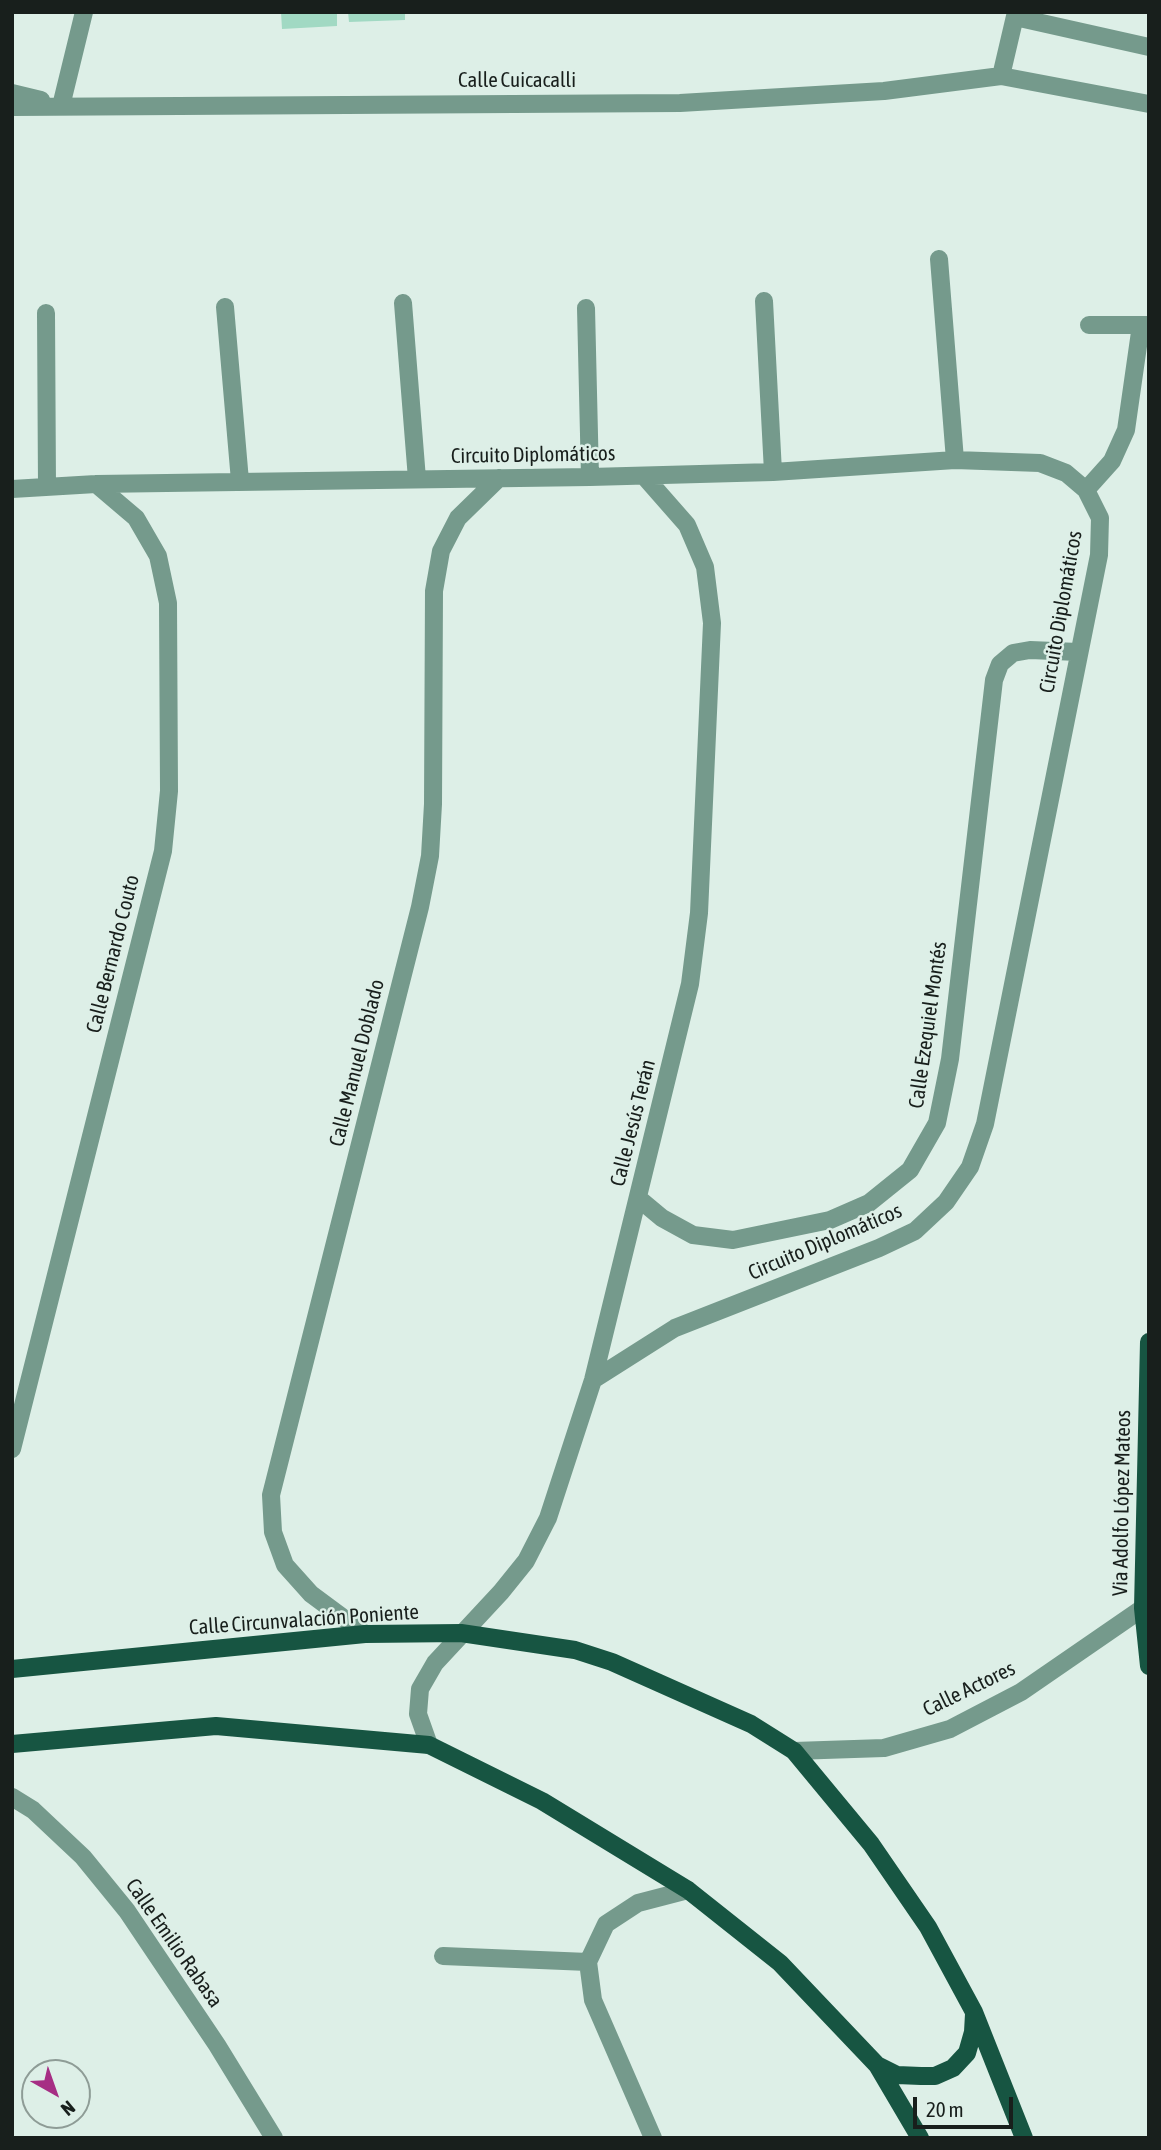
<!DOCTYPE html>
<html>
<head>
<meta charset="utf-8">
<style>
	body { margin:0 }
	#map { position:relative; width:1161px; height:2150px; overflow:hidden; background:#ddefe7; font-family:"Asap Condensed",sans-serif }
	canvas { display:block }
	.frame { position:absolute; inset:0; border:14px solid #181f1c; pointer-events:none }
	.north { position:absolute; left:21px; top:2059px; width:70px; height:70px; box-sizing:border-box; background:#ddefe7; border:2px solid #8e9c96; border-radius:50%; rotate:140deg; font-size:19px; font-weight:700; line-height:28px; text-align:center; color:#181f1c }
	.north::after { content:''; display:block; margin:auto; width:24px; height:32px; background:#a62e84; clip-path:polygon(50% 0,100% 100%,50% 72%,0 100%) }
	.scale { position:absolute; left:913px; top:2097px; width:100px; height:32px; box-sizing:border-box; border:4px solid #181f1c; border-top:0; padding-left:9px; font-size:21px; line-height:24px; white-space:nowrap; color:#181f1c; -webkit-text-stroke:5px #ddefe7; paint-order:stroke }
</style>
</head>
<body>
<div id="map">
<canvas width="1161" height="2150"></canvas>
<div class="frame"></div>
<div class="north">N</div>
<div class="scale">20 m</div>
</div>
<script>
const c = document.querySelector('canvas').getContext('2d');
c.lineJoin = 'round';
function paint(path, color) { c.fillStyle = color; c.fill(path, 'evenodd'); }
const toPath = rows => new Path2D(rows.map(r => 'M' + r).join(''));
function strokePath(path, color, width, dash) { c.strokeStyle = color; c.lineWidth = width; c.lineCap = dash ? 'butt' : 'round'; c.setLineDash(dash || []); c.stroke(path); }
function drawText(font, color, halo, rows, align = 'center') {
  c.font = font + ' "Asap Condensed",sans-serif'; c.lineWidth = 5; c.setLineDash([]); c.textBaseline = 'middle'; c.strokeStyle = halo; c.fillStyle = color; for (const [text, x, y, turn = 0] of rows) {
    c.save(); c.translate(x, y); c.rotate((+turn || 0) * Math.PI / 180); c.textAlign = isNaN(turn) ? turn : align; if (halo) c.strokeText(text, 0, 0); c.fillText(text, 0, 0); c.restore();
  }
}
const green = toPath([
	[281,12,337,12,337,26,282,29],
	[348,12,405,12,405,20,349,22]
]);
const minor = toPath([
	[1015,17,1149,47],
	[1001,76,1016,12],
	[12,93,41,100],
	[61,106,84,12],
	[12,107,680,103,884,91,1001,76,1149,104],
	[939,259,955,460],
	[764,301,773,472],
	[403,303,417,479],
	[225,307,240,481],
	[586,308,590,477],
	[46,313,47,487],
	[1089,325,1149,325],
	[12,489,96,484,590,477,773,472,955,460,1040,463,1066,473,1086,490,1100,518,1099,555,985,1124,970,1167,946,1202,915,1231,879,1248,675,1328,593,1380],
	[1086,490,1112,461,1126,430,1141,325],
	[638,1198,662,1218,693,1235,733,1240,830,1220,869,1203,910,1170,937,1123,950,1059,994,680,1000,664,1013,653,1030,650,1078,652],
	[12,1449,163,851,169,791,168,603,158,556,136,518,96,484],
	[365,1634,311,1594,285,1565,273,1532,271,1495,420,907,430,856,433,804,434,591,441,551,458,518,499,478],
	[429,1745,418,1714,420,1689,435,1663,501,1592,526,1561,548,1518,593,1380,690,984,699,913,712,623,705,567,687,525,644,476],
	[794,1751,884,1748,950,1729,1021,1692,1143,1608],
	[12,1797,33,1810,83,1857,127,1911,217,2045,274,2138],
	[443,1956,588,1962],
	[653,2138,593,2000,588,1962,606,1924,638,1903,688,1890]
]);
const major = toPath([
	[1149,1342,1143,1608,1149,1666],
	[12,1669,365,1634,461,1633,575,1650,612,1662,751,1724,794,1751,871,1844,928,1927,974,2012,1024,2138],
	[12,1744,216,1726,429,1745,542,1801,688,1890,780,1963,877,2065,920,2138],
	[877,2065,897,2075,921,2076,935,2076,953,2068,967,2053,973,2032,974,2014]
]);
const streetNames = [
	["Calle Cuicacalli",517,80],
	["Circuito Diplomáticos",533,455,-1],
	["Circuito Diplomáticos",1061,612,-80],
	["Calle Bernardo Couto",113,954,-76],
	["Calle Ezequiel Montés",928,1025,-82],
	["Calle Manuel Doblado",357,1063,-76],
	["Calle Jesús Terán",633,1123,-76],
	["Circuito Diplomáticos",825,1242,-23],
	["Via Adolfo López Mateos",1122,1503,-89],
	["Calle Circunvalación Poniente",304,1620,-4],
	["Calle Actores",969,1689,-26],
	["Calle Emilio Rabasa",174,1943,55]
];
paint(green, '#a1d9c3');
strokePath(minor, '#759a8c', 18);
strokePath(major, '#175542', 18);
drawText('21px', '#181f1c', '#ddefe7', streetNames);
</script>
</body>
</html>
